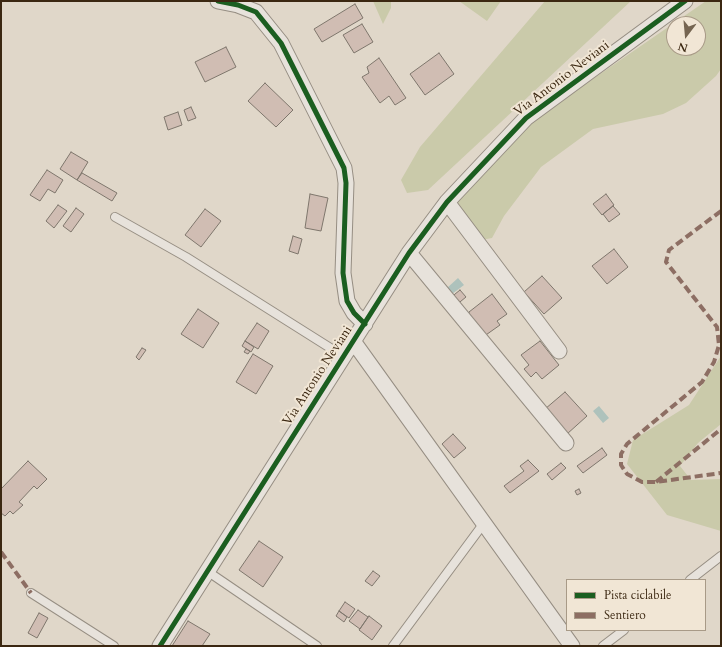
<!DOCTYPE html>
<html>
<head>
<meta charset="utf-8">
<style>
	body { margin:0 }
	#map { position:relative; width:722px; height:647px; overflow:hidden; background:#e0d7c9; font-family:Cardo,serif }
	canvas { display:block }
	.frame { position:absolute; inset:0; border:2px solid #3b2711; pointer-events:none }
	.legend { position:absolute; left:566px; top:579px; width:140px; height:52px; box-sizing:border-box; background:#f1e6d5; border:1px solid #a89a87; margin:0; padding:5px 7px; list-style:none; font-size:12px; color:#3b2711 }
	.legend li { display:flex; align-items:center; gap:8px; height:20px }
	.legend b { width:20px; border:1px solid #a89a87 }
	.north { position:absolute; left:666px; top:16px; width:40px; height:40px; box-sizing:border-box; background:#f1e6d5; border:1px solid #a89a87; border-radius:50%; rotate:196deg; font-size:11px; font-weight:700; line-height:16px; text-align:center; color:#3b2711 }
	.north::after { content:''; display:block; margin:auto; width:14px; height:18px; background:#756551; clip-path:polygon(50% 0,100% 100%,50% 72%,0 100%) }
</style>
</head>
<body>
<div id="map">
<canvas width="722" height="647"></canvas>
<div class="frame"></div>
<ul class="legend">
<li><b style="height:5px;background:#1b5e20"></b>Pista ciclabile</li>
<li><b style="height:5px;background:#8d6e63"></b>Sentiero</li>
</ul>
<div class="north">N</div>
</div>
<script>
const c = document.querySelector('canvas').getContext('2d');
c.lineJoin = 'round';
function paint(path, color) { c.fillStyle = color; c.fill(path, 'evenodd'); }
const toPath = rows => new Path2D(rows.map(r => 'M' + r).join(''));
function strokePath(path, color, width, dash) { c.strokeStyle = color; c.lineWidth = width; c.lineCap = dash ? 'butt' : 'round'; c.setLineDash(dash || []); c.stroke(path); }
function drawText(font, color, halo, rows, align = 'center') {
  c.font = font + ' Cardo,serif'; c.lineWidth = 4; c.setLineDash([]); c.textBaseline = 'middle'; c.strokeStyle = halo; c.fillStyle = color; for (const [text, x, y, turn = 0] of rows) {
    c.save(); c.translate(x, y); c.rotate((+turn || 0) * Math.PI / 180); c.textAlign = isNaN(turn) ? turn : align; if (halo) c.strokeText(text, 0, 0); c.fillText(text, 0, 0); c.restore();
  }
}
const green = toPath([
	[373,1,391,1,391,8,383,24],
	[459,1,501,1,487,21],
	[545,1,631,1,428,190,407,193,401,180,420,147],
	[706,1,721,1,721,69,716,76,686,103,663,114,593,129,541,167,504,216,492,238,481,240,454,208,458,196,529,123],
	[674,24,698,24,698,48,674,48],
	[721,356,721,424,698,443,680,466,691,480,721,479,721,531,667,515,627,464,633,440,689,405]
]);
const water = toPath([
	[458,278,464,285,452,294,447,288],
	[599,406,609,418,603,423,593,411]
]);
const building = toPath([
	[355,4,363,18,322,42,314,29,355,4],
	[362,24,373,42,354,53,343,35,362,24],
	[226,47,236,67,205,82,195,62,226,47],
	[439,53,454,74,425,95,410,74,439,53],
	[379,58,406,98,395,105,389,96,380,103,362,77,369,73,367,67,379,58],
	[265,83,293,110,276,127,248,101,265,83],
	[191,107,196,118,188,121,184,110,191,107],
	[178,112,182,125,168,130,164,117,178,112],
	[71,152,88,162,77,180,60,169,71,152],
	[47,170,63,180,55,193,48,189,40,201,30,195,47,170],
	[82,173,117,193,112,201,77,180,82,173],
	[310,194,328,198,321,231,305,228,310,194],
	[606,194,614,205,602,215,593,204,606,194],
	[58,205,67,211,54,228,46,221,58,205],
	[613,206,620,214,609,222,603,214,613,206],
	[76,208,84,214,71,232,63,226,76,208],
	[205,209,221,221,201,247,185,235,205,209],
	[293,236,302,239,298,254,289,251,293,236],
	[614,249,628,267,607,284,592,266,614,249],
	[542,276,562,298,544,314,524,292,542,276],
	[460,290,466,297,455,306,449,299,460,290],
	[492,294,507,314,497,321,500,325,483,337,469,316,469,312,492,294],
	[198,309,219,323,203,348,181,334,198,309],
	[257,323,269,331,258,349,245,341,257,323],
	[245,341,254,347,251,352,242,346,245,341],
	[540,341,559,365,542,379,536,372,531,377,524,369,529,365,521,355,540,341],
	[142,348,146,350,139,360,136,357,142,348],
	[246,349,250,351,248,354,244,352,246,349],
	[253,354,273,366,256,394,236,382,253,354],
	[565,392,587,416,567,434,545,409,565,392],
	[453,434,466,448,454,458,442,444,453,434],
	[602,448,607,455,583,473,577,466,602,448],
	[528,460,539,471,510,493,504,486,524,471,520,466,528,460],
	[28,461,47,479,37,489,34,486,19,502,23,505,13,514,10,511,5,516,1,513,1,489,28,461],
	[561,463,566,468,552,480,547,474,561,463],
	[579,489,581,493,577,495,575,491,579,489],
	[259,541,283,557,263,587,239,570,259,541],
	[373,571,380,576,372,586,365,581,373,571],
	[345,602,355,609,349,618,339,611,345,602],
	[358,610,368,617,360,629,349,621,358,610],
	[339,611,347,617,344,622,336,616,339,611],
	[39,613,48,618,37,638,28,633,39,613],
	[369,616,382,626,372,640,359,630,369,616],
	[188,621,210,634,202,646,172,646,188,621]
]);
const lane = toPath([
	[115,217,186,257,343,356],
	[207,571,317,646],
	[690,580,721,556],
	[31,593,114,646],
	[393,646,484,523],
	[603,646,624,630]
]);
const street = toPath([
	[218,1,238,5,256,12,281,43,344,168,346,183,343,273,347,301,354,313,365,324],
	[447,202,559,351],
	[409,253,566,443],
	[353,341,572,646],
	[160,646,409,253,447,202,526,118,685,1]
]);
const quiet = toPath([
	[721,211,669,250,666,262,717,327,719,345,714,362,702,382,627,444,621,454,621,465,627,474,642,482,656,482,721,473],
	[656,482,721,429],
	[1,552,31,593]
]);
const cycleway = toPath([
	[218,1,238,5,256,12,281,43,344,168,346,183,343,273,347,301,354,313,365,324],
	[160,646,409,253,447,202,526,118,685,1]
]);
const streetNames = [
	["Via Antonio Neviani",562,79,-37],
	["Via Antonio Neviani",318,376,-57]
];
paint(green, '#cacaaa');
paint(water, '#aec2bc');
paint(building, '#d0bdb3');
strokePath(building, '#7e766c', 1);
strokePath(lane, '#968e83', 10);
strokePath(street, '#968e83', 17);
strokePath(lane, '#e7e2db', 8);
strokePath(street, '#e7e2db', 15);
strokePath(quiet, '#8d6e63', 4, [8, 4]);
strokePath(cycleway, '#1b5e20', 5);
drawText('13px', '#3b2711', '#f1e6d5', streetNames);
</script>
</body>
</html>
